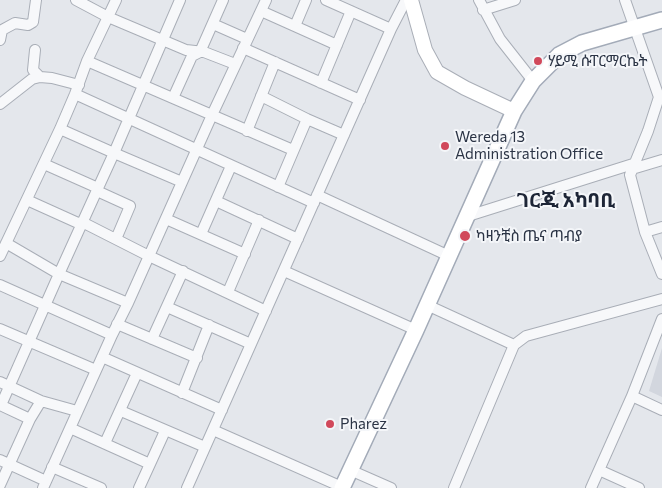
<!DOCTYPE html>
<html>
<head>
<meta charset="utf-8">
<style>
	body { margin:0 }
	canvas { display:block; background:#e4e7ec }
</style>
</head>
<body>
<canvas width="662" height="488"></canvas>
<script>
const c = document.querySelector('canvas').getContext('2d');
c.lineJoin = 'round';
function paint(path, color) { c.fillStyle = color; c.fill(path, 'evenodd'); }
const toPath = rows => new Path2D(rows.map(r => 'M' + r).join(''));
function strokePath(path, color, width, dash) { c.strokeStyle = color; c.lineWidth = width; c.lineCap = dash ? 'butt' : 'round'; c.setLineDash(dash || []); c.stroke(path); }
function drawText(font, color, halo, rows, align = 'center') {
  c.font = font + ' Commissioner,"Noto Sans Ethiopic",sans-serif'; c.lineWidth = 4; c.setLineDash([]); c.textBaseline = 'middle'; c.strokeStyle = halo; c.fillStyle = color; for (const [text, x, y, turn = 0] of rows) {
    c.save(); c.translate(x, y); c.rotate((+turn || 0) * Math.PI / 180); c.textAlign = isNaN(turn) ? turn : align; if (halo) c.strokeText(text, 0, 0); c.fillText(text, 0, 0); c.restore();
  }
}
const built = toPath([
	[662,348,662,397,649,391]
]);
const street = toPath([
	[76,0,108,17,186,50,204,52,235,64],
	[326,0,391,29],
	[479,0,500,39,533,81],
	[625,0,659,97,648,131,630,175,645,232,662,274],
	[483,10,515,0],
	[261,11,337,45],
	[213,24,247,39],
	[295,26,306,0],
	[0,40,2,30,15,23,28,25,33,22,36,0],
	[243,48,360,100],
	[35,50,33,70,40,77],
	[87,61,293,150],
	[321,83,351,11],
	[75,94,314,203],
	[261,96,307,119,344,135],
	[173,98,192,56,200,52,223,0],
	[0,104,32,79,40,77,52,78,79,85],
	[60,129,114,153,180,0],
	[247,131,275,62],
	[632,169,662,160],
	[278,187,307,119],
	[98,188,114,153,182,182],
	[97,191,130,206,116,239],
	[317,195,449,256],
	[27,200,78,223,82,222,149,256,266,311],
	[216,201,298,239],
	[468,216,633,164],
	[166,219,245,254],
	[645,232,662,227],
	[201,234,231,166],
	[6,243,59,274,98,188,44,164],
	[0,256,60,129,75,94,87,61,116,0],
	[284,271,416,330],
	[0,285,112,335],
	[228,292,259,220],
	[427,305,514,345,526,336,662,299],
	[167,307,251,344],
	[117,324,197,358],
	[0,329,96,370],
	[152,339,183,271],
	[102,357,222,410],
	[0,382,41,401,77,411],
	[182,393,209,325],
	[632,396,662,319],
	[0,405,30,419],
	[1,405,59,274,128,303],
	[121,411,205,447],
	[70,428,150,464,139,488],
	[213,430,342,487],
	[105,443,137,373],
	[0,460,46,481],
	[150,464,165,431],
	[52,467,101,488],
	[350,470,391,488],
	[599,470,639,488],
	[0,485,30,419,41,401],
	[43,488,112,335,128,303,212,115,266,0],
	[187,488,391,29,406,0],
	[454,488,514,345],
	[591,488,632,396,662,410]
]);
const secondary = toPath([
	[411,0,425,50,437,72,465,88,514,111]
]);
const primary = toPath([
	[342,488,416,330,514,111,533,81,559,55,582,43,662,20]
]);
const markers = [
	[538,61,5,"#d1495b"],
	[445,146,5,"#d1495b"],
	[465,236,6,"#d1495b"],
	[330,424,5,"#d1495b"]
];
const poiNames = [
	["ሃይሚ ሱፐርማርኬት",548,61],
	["Wereda 13",455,137],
	["Administration Office",455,154],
	["ካዛንቺስ ጤና ጣብያ",476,236],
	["Pharez",340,424]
];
const districtNames = [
	["ገርጂ አካባቢ",566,200]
];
paint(built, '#d2d6de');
strokePath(street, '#a9aeb7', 12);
strokePath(secondary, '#a9aeb7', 16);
strokePath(primary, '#a3abb8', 18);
strokePath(street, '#f7f8fa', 10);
strokePath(secondary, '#fff', 14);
strokePath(primary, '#fff', 15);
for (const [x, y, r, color] of markers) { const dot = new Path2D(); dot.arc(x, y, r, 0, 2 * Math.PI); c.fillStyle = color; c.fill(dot); strokePath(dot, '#f4f6f9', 2); }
drawText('15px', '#2b3445', '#f4f6f9', poiNames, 'left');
drawText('bold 20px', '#1d2536', '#f4f6f9', districtNames);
</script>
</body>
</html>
